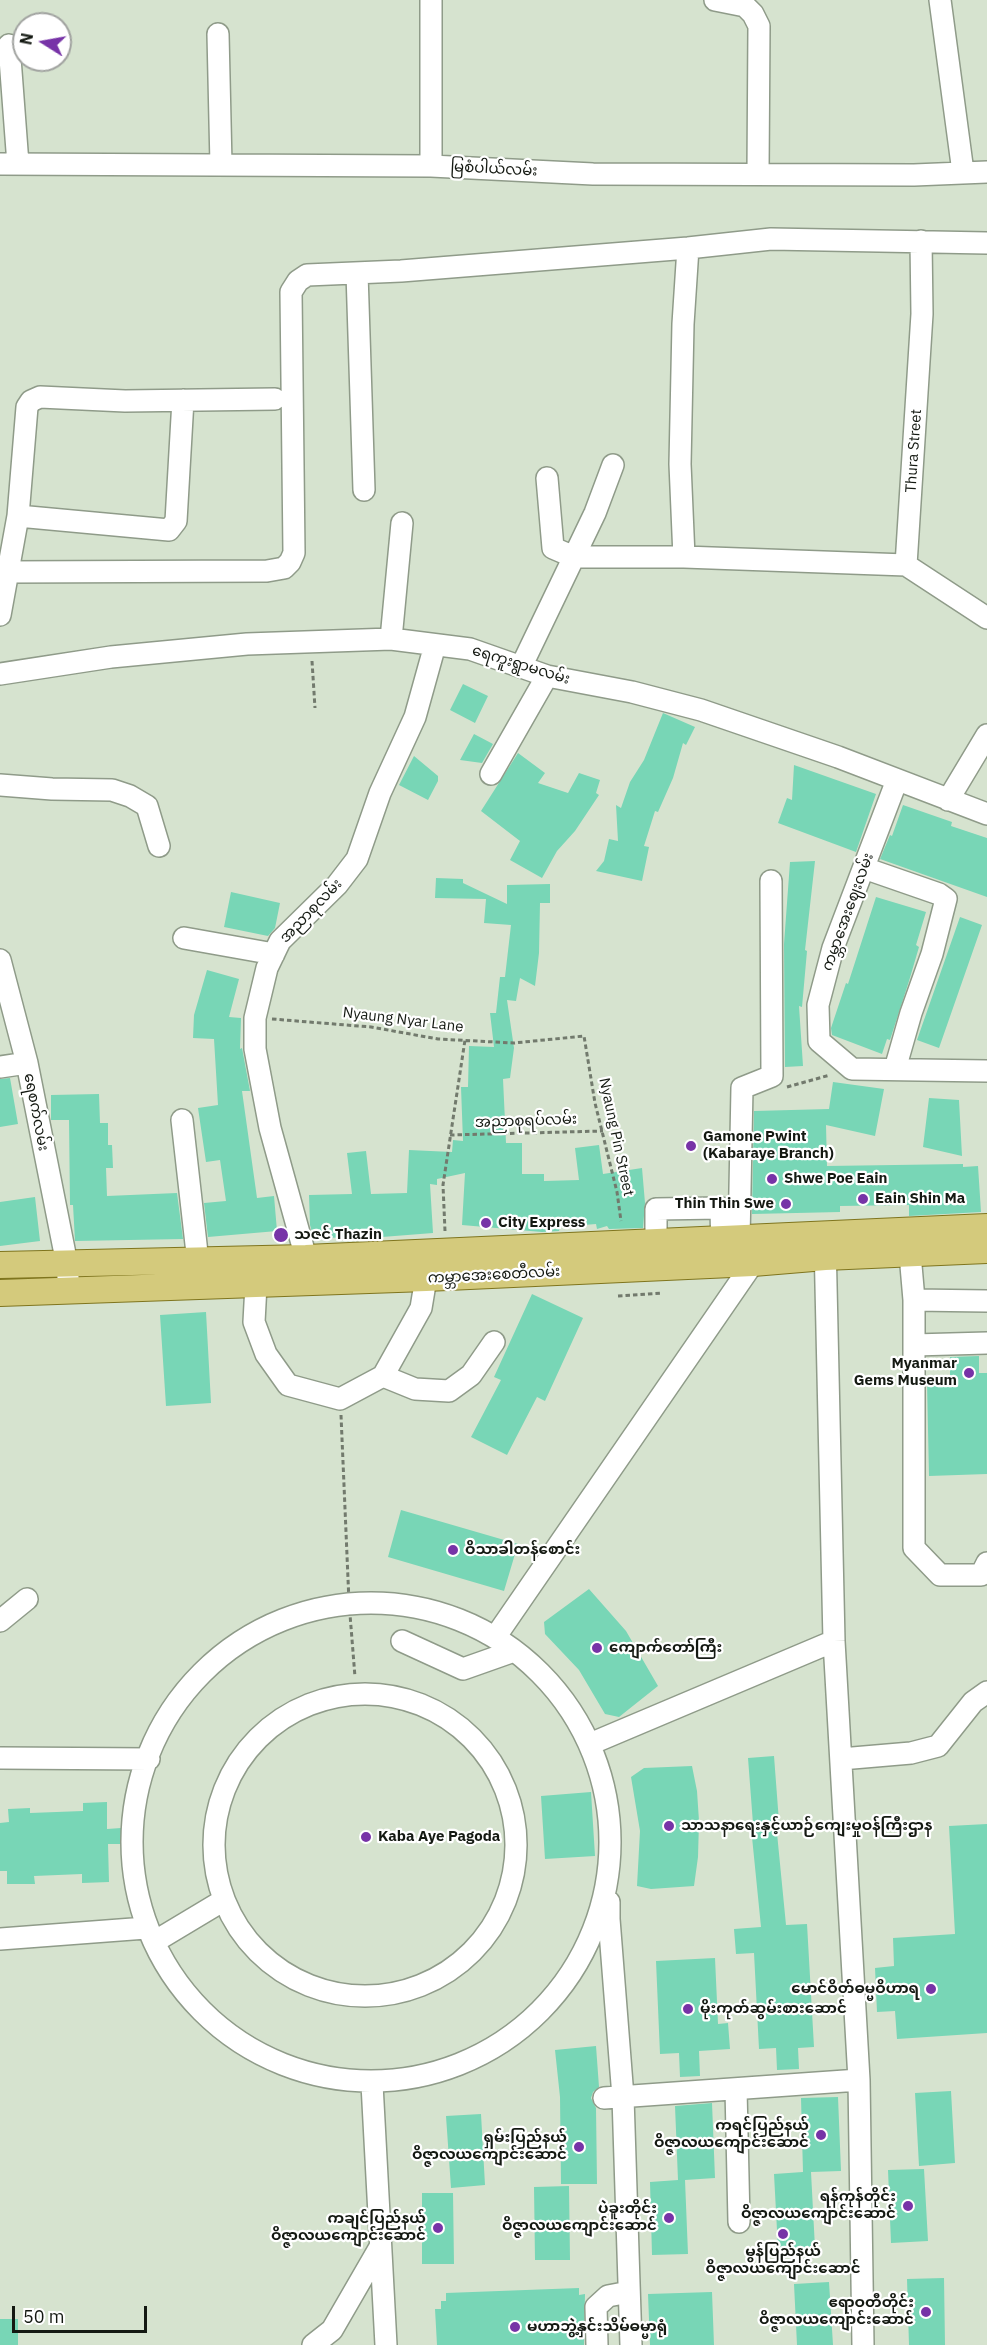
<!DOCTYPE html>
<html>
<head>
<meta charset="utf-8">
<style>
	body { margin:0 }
	#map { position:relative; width:987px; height:2345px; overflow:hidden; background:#d6e3cf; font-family:"IBM Plex Sans",sans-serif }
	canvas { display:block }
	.north { position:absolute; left:12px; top:12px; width:60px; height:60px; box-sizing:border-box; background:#fff; border:2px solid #a1a3a0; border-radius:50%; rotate:281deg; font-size:16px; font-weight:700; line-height:24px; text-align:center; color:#141912 }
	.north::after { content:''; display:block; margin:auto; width:21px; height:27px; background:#7733a7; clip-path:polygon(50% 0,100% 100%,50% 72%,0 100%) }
	.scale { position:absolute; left:12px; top:2306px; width:135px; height:27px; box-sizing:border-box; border:3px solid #141912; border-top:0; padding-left:8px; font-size:18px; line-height:21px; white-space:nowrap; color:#141912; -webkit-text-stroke:4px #fff; paint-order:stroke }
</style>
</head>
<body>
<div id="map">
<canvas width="987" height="2345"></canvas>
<div class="north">N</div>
<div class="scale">50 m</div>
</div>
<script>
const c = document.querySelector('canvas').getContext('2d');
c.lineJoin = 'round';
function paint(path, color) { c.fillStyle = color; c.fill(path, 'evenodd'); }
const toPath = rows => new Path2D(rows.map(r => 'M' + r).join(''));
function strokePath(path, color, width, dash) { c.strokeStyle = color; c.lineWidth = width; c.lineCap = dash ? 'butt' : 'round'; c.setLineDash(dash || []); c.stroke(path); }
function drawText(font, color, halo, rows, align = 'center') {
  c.font = font + ' "IBM Plex Sans","Noto Sans Myanmar",sans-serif'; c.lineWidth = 4.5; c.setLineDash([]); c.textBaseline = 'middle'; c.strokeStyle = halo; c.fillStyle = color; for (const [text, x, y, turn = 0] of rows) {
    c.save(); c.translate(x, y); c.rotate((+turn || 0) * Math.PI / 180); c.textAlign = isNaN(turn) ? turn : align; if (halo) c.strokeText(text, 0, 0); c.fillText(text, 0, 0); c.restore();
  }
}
const building = toPath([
	[463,684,488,696,475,723,450,710],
	[663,713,695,727,686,745,683,743,673,778,658,812,655,811,644,846,649,847,642,881,596,871,604,861,609,839,618,841,616,805,621,808,630,782,644,760],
	[474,734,493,744,482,763,460,760],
	[518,753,545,773,538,783,568,793,579,773,600,780,596,793,599,795,575,831,557,851,542,878,510,860,520,841,481,811],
	[414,756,438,776,438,781,428,800,399,785],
	[794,765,876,794,856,852,778,823,787,798,792,800],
	[903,805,952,822,951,826,987,838,987,897,880,859,890,835,892,836],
	[815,861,805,950,807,951,802,1007,799,1006,803,1066,785,1067,784,944,790,862],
	[436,878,463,879,463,883,507,904,507,885,550,884,550,903,540,903,539,953,535,986,520,978,516,1001,507,1000,514,1048,510,1078,503,1079,506,1143,522,1143,522,1174,544,1174,544,1181,579,1180,575,1148,599,1145,603,1174,642,1168,645,1203,643,1228,609,1229,607,1226,597,1229,596,1224,560,1227,559,1231,542,1232,462,1225,465,1173,437,1179,437,1185,430,1184,433,1233,382,1237,314,1238,310,1225,309,1195,352,1194,347,1153,366,1151,371,1194,407,1193,409,1150,452,1152,453,1140,463,1141,461,1087,468,1087,469,1046,494,1047,490,1013,496,1013,500,977,505,977,511,925,484,923,486,899,435,898],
	[231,892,280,903,275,928,268,936,224,927],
	[876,897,926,912,916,945,919,947,909,981,890,1040,887,1039,882,1054,832,1035,831,1028,846,983,848,984],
	[960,917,982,925,939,1048,917,1040],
	[207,970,239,979,229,1017,241,1018,240,1049,242,1048,250,1091,242,1091,257,1198,274,1196,277,1231,208,1237,204,1203,226,1201,220,1160,206,1162,198,1108,218,1105,214,1039,193,1038,194,1015],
	[10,1078,18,1124,0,1127,0,1079],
	[833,1082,884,1089,875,1136,826,1125,827,1166,963,1164,963,1167,978,1166,981,1212,909,1216,909,1205,840,1206,840,1212,752,1214,754,1111,829,1109],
	[99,1094,100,1123,108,1123,108,1145,112,1145,113,1168,106,1168,107,1196,177,1193,183,1239,75,1241,73,1205,70,1205,69,1120,51,1120,51,1095],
	[929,1098,959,1100,962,1156,923,1147],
	[35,1197,40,1241,0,1246,0,1202],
	[532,1294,583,1318,545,1401,537,1397,507,1455,471,1437,501,1380,494,1377],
	[206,1312,211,1403,166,1406,160,1315],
	[979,1356,979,1373,987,1373,987,1474,929,1476,927,1382,950,1381,950,1357],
	[401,1510,518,1544,504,1591,388,1557],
	[589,1589,626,1631,658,1686,619,1717,605,1714,579,1670,545,1634,544,1622],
	[774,1756,779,1822,776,1823,786,1925,807,1924,814,2047,798,2048,799,2069,777,2070,776,2048,759,2049,754,1953,736,1954,734,1929,761,1927,752,1837,754,1837,748,1758],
	[692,1766,697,1791,699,1821,698,1857,694,1886,651,1889,637,1886,640,1831,631,1777,644,1768],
	[591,1792,595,1856,545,1859,541,1796],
	[107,1802,107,1829,121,1828,121,1844,108,1844,109,1882,82,1883,82,1874,34,1876,35,1884,7,1884,7,1871,0,1871,0,1823,9,1822,8,1809,30,1808,30,1813,83,1811,83,1803],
	[987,1824,987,2033,897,2039,895,2011,877,2012,875,1968,894,1966,893,1938,955,1934,949,1826],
	[715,1958,718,2024,728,2023,730,2049,699,2051,700,2076,680,2077,679,2053,660,2054,656,1961],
	[596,2046,599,2087,593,2092,591,2098,596,2108,597,2184,561,2184,560,2097,555,2050],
	[951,2091,955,2163,919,2166,915,2093],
	[838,2097,841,2171,811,2172,815,2248,778,2249,774,2174,803,2172,801,2098],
	[712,2103,715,2178,685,2180,688,2254,652,2255,650,2182,678,2180,675,2106],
	[481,2114,485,2185,451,2188,446,2116],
	[924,2169,928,2241,891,2243,888,2170],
	[569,2186,570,2260,535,2260,534,2187],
	[422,2193,453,2193,454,2264,422,2264],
	[944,2278,945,2345,909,2345,907,2279],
	[829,2282,833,2345,797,2345,794,2284],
	[579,2288,579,2295,585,2294,584,2345,437,2345,435,2309,441,2309,441,2301,446,2301,446,2293],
	[712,2292,714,2345,650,2345,648,2294],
	[0,2319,18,2319,18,2345,0,2345]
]);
const path = toPath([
	[312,661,315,708],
	[272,1019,371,1027,438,1039,514,1043,584,1036,595,1103,617,1192,621,1221],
	[787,1087,830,1075],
	[450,1135,603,1131],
	[445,1231,443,1185,465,1040],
	[618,1296,662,1293],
	[341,1415,349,1602,355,1677]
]);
const minor = toPath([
	[715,0,745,6,753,14,759,26,758,173],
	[940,0,963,172],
	[218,34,221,165],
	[9,45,18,164],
	[0,164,431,166,593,174,914,175,987,172],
	[431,166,431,0],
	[357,273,364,490],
	[547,478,553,548,574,557,684,557,906,565],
	[18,516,169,530,176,521,183,400],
	[684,557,680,464,683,324,688,248],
	[906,565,922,314,921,241],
	[906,565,987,618],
	[8,572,267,571,284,568,290,562,294,553,291,292,298,281,307,275,401,271,688,248,771,239,987,243],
	[0,615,18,516,27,407,31,401,40,397,125,401,275,399],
	[391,639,402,523],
	[521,667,595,513,613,465],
	[0,674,111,657,247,644,391,639,470,649,547,676,632,692,701,710,838,757,987,814],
	[491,774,547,676],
	[897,780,833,948,818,1005,819,1041,852,1069,987,1071],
	[0,785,52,789,112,790,130,796,147,806,159,846],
	[948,800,987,735],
	[864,868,939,894,946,899,932,954,911,1013,895,1069],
	[184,938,274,954],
	[0,960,27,1063,67,1264,69,1291],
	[0,1067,27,1063],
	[182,1120,198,1262],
	[739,1239,742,1088,772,1076,771,881],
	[825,1241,834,1641,859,2080,863,2345],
	[656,1243,656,1209,721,1208,722,1253],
	[910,1254,914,1300],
	[306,1258,270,1128,255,1049,255,1018,267,968,280,941,337,885,357,859,380,793,415,717,435,645],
	[256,1285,254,1322,266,1354,288,1385,340,1399,383,1376,421,1308,426,1278],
	[987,1301,914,1300,914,1548,940,1575,981,1575,987,1563],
	[914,1345,987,1343],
	[383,1376,415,1389,449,1391,471,1375,494,1342],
	'132 1842a239 239 0 1 1 478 0a239 239 0 1 1-478 0Z',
	[0,1621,27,1599],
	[496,1636,753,1263],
	[402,1641,463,1669,514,1651],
	'214 1845a151 151 0 1 1 302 0a151 151 0 1 1-302 0Z',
	[590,1744,834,1641],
	[0,1758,149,1759],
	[841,1759,911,1753,938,1746,973,1702,987,1692],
	[609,1902,609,1919,623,2097,631,2345],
	[0,1939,146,1928],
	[154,1942,224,1900],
	[372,2084,386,2345],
	[736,2089,739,2222],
	[604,2098,859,2080],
	[313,2345,332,2330,380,2247],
	[597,2345,596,2307,608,2296,629,2292]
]);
const major = toPath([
	[0,1265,306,1258,987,1227],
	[0,1293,426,1278,753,1263,825,1257,987,1250]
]);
const markers = [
	[691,1146,6,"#7733a7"],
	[772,1179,6,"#7733a7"],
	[863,1199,6,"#7733a7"],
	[786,1204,6,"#7733a7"],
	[486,1223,6,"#7733a7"],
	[281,1235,8,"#7733a7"],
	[969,1373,6,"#7733a7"],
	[453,1550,6,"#7733a7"],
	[597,1648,6,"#7733a7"],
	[669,1826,6,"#7733a7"],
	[366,1837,6,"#7733a7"],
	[931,1989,6,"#7733a7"],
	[688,2009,6,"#7733a7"],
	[821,2135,6,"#7733a7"],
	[579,2147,6,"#7733a7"],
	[908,2206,6,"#7733a7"],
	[669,2218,6,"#7733a7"],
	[438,2228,6,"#7733a7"],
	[783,2234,6,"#7733a7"],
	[926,2312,6,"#7733a7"],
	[515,2327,6,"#7733a7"]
];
const streetNames = [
	["မြစံပါယ်လမ်း",494,169,3],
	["Thura Street",914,451,-86],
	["ရေကူးရွာမလမ်း",521,665,17],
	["အညာစုလမ်း",311,911,-46],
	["ကမ္ဘာအေးဈေးလမ်း",848,912,-70],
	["Nyaung Nyar Lane",403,1020,7],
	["ရေစက်လမ်း",36,1112,79],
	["အညာစုရပ်လမ်း",526,1121,-2],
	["Nyaung Pin Street",616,1137,78],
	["ကမ္ဘာအေးစေတီလမ်း",494,1275,-3]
];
const poiNames = [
	["Gamone Pwint",703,1137],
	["(Kabaraye Branch)",703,1154],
	["Shwe Poe Eain",784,1179],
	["Eain Shin Ma",875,1199],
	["Thin Thin Swe",774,1204,"right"],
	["City Express",498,1223],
	["သဇင် Thazin",294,1235],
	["Myanmar",957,1364,"right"],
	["Gems Museum",957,1381,"right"],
	["ဝိသာခါတန်စောင်း",465,1550],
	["ကျောက်တော်ကြီး",609,1648],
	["သာသနာရေးနှင့်ယာဉ်ကျေးမှုဝန်ကြီးဌာန",681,1826],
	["Kaba Aye Pagoda",378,1837],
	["မောင်ဝိတ်ဓမ္မဝိဟာရ",919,1989,"right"],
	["မိုးကုတ်ဆွမ်းစားဆောင်",700,2009],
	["ကရင်ပြည်နယ်",809,2126,"right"],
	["ဝိဇ္ဇာလယကျောင်းဆောင်",809,2143,"right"],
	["ရှမ်းပြည်နယ်",567,2138,"right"],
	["ဝိဇ္ဇာလယကျောင်းဆောင်",567,2155,"right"],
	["ရန်ကုန်တိုင်း",896,2197,"right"],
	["ဝိဇ္ဇာလယကျောင်းဆောင်",896,2214,"right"],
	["ပဲခူးတိုင်း",657,2209,"right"],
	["ဝိဇ္ဇာလယကျောင်းဆောင်",657,2226,"right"],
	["ကချင်ပြည်နယ်",426,2219,"right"],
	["ဝိဇ္ဇာလယကျောင်းဆောင်",426,2236,"right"],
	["မွန်ပြည်နယ်",783,2252,"center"],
	["ဝိဇ္ဇာလယကျောင်းဆောင်",783,2269,"center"],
	["ဧရာဝတီတိုင်း",914,2303,"right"],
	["ဝိဇ္ဇာလယကျောင်းဆောင်",914,2320,"right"],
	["မဟာဘွဲ့နှင်းသိမ်ဓမ္မာရုံ",527,2327]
];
paint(building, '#78d6b6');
strokePath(minor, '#8f9b89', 24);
strokePath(major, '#7f751e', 28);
strokePath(path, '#727a6d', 3, [4.5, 3]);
strokePath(minor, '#fff', 21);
strokePath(major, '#d4ca7c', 26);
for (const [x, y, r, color] of markers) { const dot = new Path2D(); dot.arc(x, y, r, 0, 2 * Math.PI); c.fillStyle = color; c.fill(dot); strokePath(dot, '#fff', 2); }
drawText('15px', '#141912', '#fff', streetNames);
drawText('bold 15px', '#141912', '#fff', poiNames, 'left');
</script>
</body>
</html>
